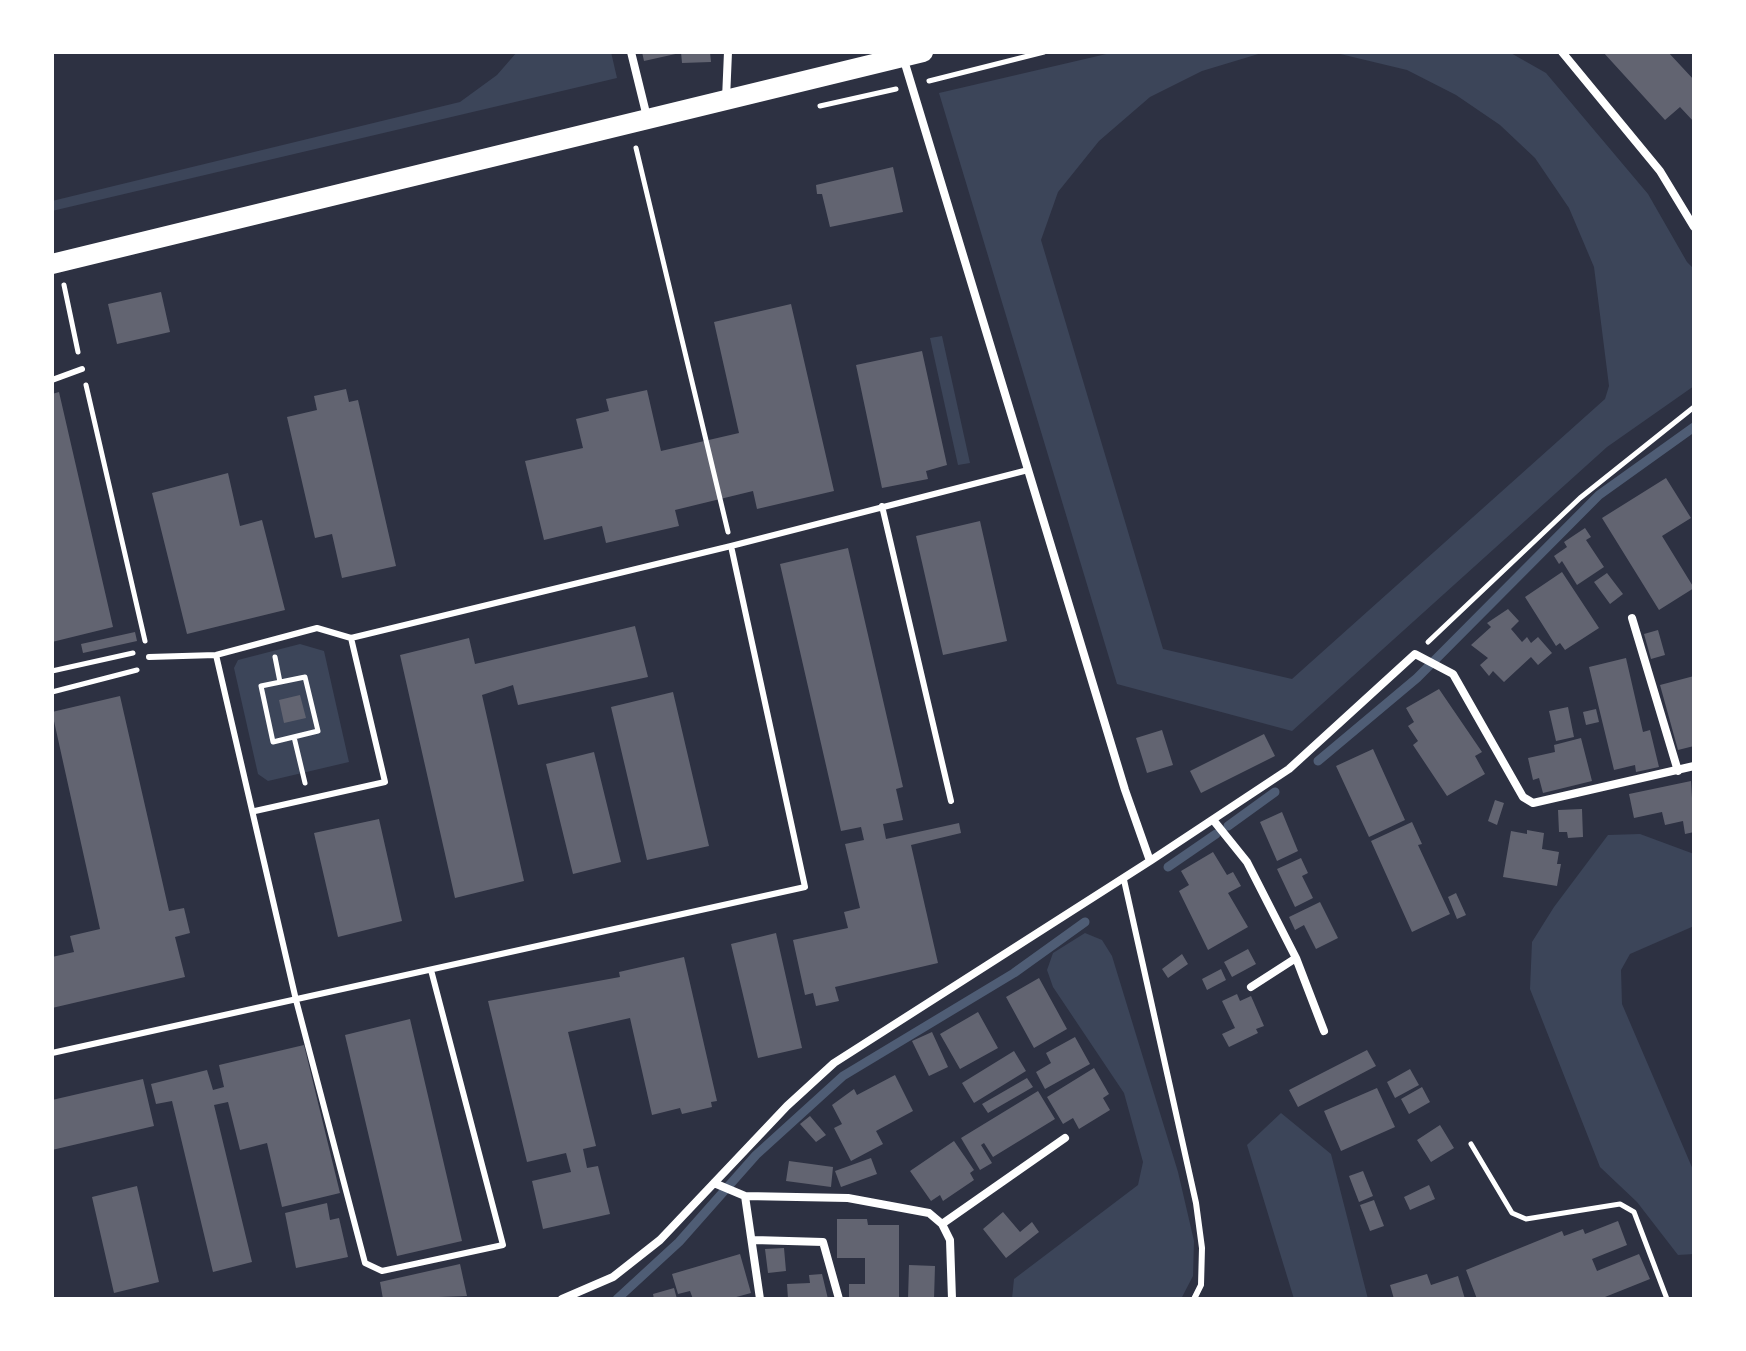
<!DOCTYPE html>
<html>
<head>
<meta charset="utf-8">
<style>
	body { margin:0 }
	#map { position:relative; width:1746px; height:1351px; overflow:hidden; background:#2d3142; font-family:"Space Grotesk",sans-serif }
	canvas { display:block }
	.frame { position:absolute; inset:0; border:54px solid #fff; pointer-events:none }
</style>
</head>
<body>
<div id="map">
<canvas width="1746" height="1351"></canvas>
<div class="frame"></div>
</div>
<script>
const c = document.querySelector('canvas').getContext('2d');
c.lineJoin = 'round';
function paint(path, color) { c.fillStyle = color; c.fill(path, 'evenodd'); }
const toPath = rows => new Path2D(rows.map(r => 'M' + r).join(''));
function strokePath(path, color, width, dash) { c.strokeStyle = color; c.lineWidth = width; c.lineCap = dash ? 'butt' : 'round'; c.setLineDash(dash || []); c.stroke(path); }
const green = toPath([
	[517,52,611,52,617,78,52,211,52,201,460,102,497,75],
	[1115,52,1265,52,1202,71,1150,97,1099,141,1058,192,1041,240,1163,649,1292,679,1605,399,1609,386,1594,267,1569,208,1535,158,1500,125,1456,95,1407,70,1332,52,1509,52,1546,73,1648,194,1687,262,1694,269,1694,386,1607,447,1292,731,1117,684,939,93],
	[942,336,970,463,958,465,930,338],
	[300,644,324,651,349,762,268,781,258,774,234,668,238,660],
	[1640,834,1694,854,1694,926,1630,954,1621,970,1622,1004,1694,1172,1694,1254,1678,1255,1637,1202,1600,1167,1530,989,1532,942,1554,907,1608,835],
	[1085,933,1102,940,1112,956,1178,1172,1194,1241,1193,1276,1181,1299,1012,1299,1014,1279,1138,1185,1143,1162,1124,1093,1053,987,1047,970,1053,953],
	[1281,1113,1331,1154,1368,1299,1294,1299,1247,1145]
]);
const stream = toPath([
	[1318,761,1417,678,1599,495,1694,427],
	[1228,826,1275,792],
	[1168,867,1216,834],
	[617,1299,679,1242,756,1155,843,1076,1014,973,1085,922]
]);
const building = toPath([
	[642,52,680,52,680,53,644,61],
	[681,52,710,52,711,62,682,63],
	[1603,52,1668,52,1694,80,1694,122,1680,107,1665,120],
	[893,167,903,212,830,227,822,194,817,194,816,185],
	[161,292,170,332,117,344,108,304],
	[791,304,834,491,757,509,753,491,675,510,679,526,606,543,602,526,544,540,525,461,583,448,576,419,609,411,606,399,647,390,661,451,739,433,714,322],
	[922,351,947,465,926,471,928,479,882,488,856,365],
	[346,389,349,402,358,400,396,566,342,578,332,534,315,538,287,417,317,410,314,396],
	[59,392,113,627,52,642,52,394],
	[228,473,240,526,262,520,285,610,187,634,152,493],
	[1666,478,1691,518,1662,536,1694,588,1659,610,1602,518],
	[980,521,1007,641,943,655,916,536],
	[1585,528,1591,537,1586,540,1604,567,1577,585,1562,561,1559,564,1554,556,1567,547,1564,542],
	[848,548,903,787,896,789,903,820,883,824,886,839,959,823,961,833,911,845,938,963,835,987,839,1001,816,1006,813,993,805,995,793,940,848,928,844,912,860,908,845,844,864,840,861,827,841,831,780,564],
	[1562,572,1599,628,1565,650,1560,643,1556,646,1525,597],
	[1607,573,1623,594,1610,604,1594,582],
	[1508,609,1519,621,1511,629,1522,642,1527,637,1531,643,1538,637,1552,653,1538,665,1531,657,1504,682,1493,671,1489,676,1480,665,1488,658,1471,645,1491,627,1487,623],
	[635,626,648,677,518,705,513,685,482,695,524,881,455,898,400,655,469,638,475,664],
	[1658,630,1665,655,1651,659,1644,634],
	[135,632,137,641,83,653,81,644],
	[1626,658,1643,732,1650,730,1659,767,1636,772,1635,765,1614,770,1589,667],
	[1694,676,1694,746,1678,750,1660,685],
	[1439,689,1482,752,1475,756,1485,774,1447,796,1413,745,1418,741,1408,726,1414,722,1406,708],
	[673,692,709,846,647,860,611,707],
	[300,695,306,718,284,723,279,700],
	[120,696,169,911,184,908,190,933,175,937,185,977,52,1008,52,957,74,952,70,936,100,929,52,712],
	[1568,707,1574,737,1556,741,1549,711],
	[1596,709,1599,722,1586,725,1583,712],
	[1162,730,1173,765,1147,773,1136,738],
	[1264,734,1275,756,1201,793,1190,771],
	[1581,738,1592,781,1543,793,1539,778,1533,780,1528,758,1555,752,1554,745],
	[1373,749,1405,820,1369,837,1336,766],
	[594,752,621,862,573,874,546,764],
	[1691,781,1694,832,1685,834,1683,821,1665,825,1662,812,1634,818,1629,794],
	[1495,800,1504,803,1497,825,1488,821],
	[1582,809,1583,837,1568,838,1567,832,1559,832,1558,810],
	[1282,812,1298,851,1277,861,1260,822],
	[379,819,402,921,338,937,314,833],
	[1412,822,1422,844,1418,845,1450,914,1412,932,1371,841],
	[1527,830,1544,833,1542,849,1559,852,1557,864,1561,864,1557,886,1503,877,1511,831,1527,834],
	[1213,852,1227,875,1233,872,1241,886,1228,893,1248,927,1208,950,1179,891,1189,885,1181,871],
	[1301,858,1308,873,1302,876,1313,898,1295,907,1277,869],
	[1456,893,1466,915,1457,919,1448,897],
	[1320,902,1338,938,1316,949,1304,925,1295,930,1289,917],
	[776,933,802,1048,758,1058,731,944],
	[1248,949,1256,964,1232,977,1224,962],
	[1182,954,1188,964,1168,978,1162,969],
	[684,957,717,1101,711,1102,712,1107,682,1114,680,1108,652,1115,630,1018,568,1032,596,1146,583,1149,587,1168,598,1166,610,1214,543,1229,532,1181,571,1172,566,1153,527,1162,488,1001,620,977,619,972],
	[1221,969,1226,980,1207,990,1202,979],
	[1039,978,1067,1029,1034,1048,1006,997],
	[1237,994,1240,1001,1251,996,1264,1026,1256,1029,1258,1033,1229,1047,1222,1034,1235,1028,1222,1001],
	[978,1012,998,1048,960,1069,940,1034],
	[410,1019,462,1241,397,1256,345,1035],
	[932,1032,948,1067,929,1076,912,1041],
	[1075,1037,1090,1064,1045,1089,1036,1072,1051,1063,1046,1053],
	[304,1045,340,1193,282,1207,267,1143,240,1150,228,1102,214,1105,252,1262,213,1272,172,1101,156,1104,151,1084,207,1070,213,1090,224,1087,219,1065],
	[1367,1050,1376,1066,1298,1107,1289,1090],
	[1014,1051,1026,1071,974,1103,962,1083],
	[1094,1068,1109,1094,1103,1098,1110,1110,1079,1129,1073,1118,1063,1124,1047,1097],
	[1410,1069,1419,1085,1395,1098,1387,1082],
	[895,1075,913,1111,876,1131,883,1144,851,1161,834,1128,842,1124,832,1105,854,1089,857,1095],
	[1027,1078,1033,1087,988,1113,982,1104],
	[143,1079,154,1126,52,1150,52,1100],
	[1422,1087,1430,1102,1409,1114,1401,1099],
	[1377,1088,1395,1127,1341,1151,1324,1111],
	[1038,1091,1055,1119,993,1157,984,1143,981,1145,992,1163,980,1170,961,1138],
	[810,1116,826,1135,816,1142,800,1124],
	[1440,1125,1454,1148,1431,1162,1417,1140],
	[954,1141,974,1170,970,1173,974,1180,943,1201,940,1195,931,1201,910,1171],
	[871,1158,877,1174,841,1187,835,1171],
	[789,1161,833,1167,831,1187,786,1181],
	[1363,1171,1373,1196,1359,1202,1349,1176],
	[1429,1185,1435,1199,1410,1210,1404,1197],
	[137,1186,159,1282,114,1293,92,1197],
	[1374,1200,1384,1226,1370,1231,1360,1205],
	[327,1203,330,1220,339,1218,348,1257,296,1268,285,1213],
	[1003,1212,1020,1232,1032,1222,1039,1232,1006,1258,983,1229],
	[837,1219,867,1219,868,1225,899,1225,899,1299,849,1299,849,1284,865,1284,865,1258,837,1258],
	[1618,1221,1627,1245,1592,1259,1597,1271,1639,1254,1650,1279,1600,1299,1477,1299,1466,1270,1562,1231,1564,1236,1583,1229,1585,1234],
	[784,1248,786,1271,768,1273,765,1249],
	[740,1254,751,1293,729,1299,693,1299,690,1291,678,1294,672,1274],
	[460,1264,467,1296,383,1299,380,1282],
	[909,1265,935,1266,934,1299,908,1299],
	[822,1274,828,1299,788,1299,787,1284,810,1283,809,1275],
	[1427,1274,1431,1285,1458,1276,1465,1299,1394,1299,1390,1285],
	[674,1288,677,1299,654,1299,653,1294]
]);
const path = toPath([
	[929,81,1044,52],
	[820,106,896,89],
	[636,148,728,532],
	[64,285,78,352],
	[86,385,145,641],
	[1428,642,1580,498,1694,407],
	[275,657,280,682],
	[52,671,133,653],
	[305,677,318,731,273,742,261,686,305,677],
	[52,692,137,670],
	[294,737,305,783],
	[1471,1144,1512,1213,1526,1219,1620,1204,1634,1212,1667,1299]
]);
const service = toPath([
	[52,380,82,369],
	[882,506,951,801],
	[216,655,296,1000,365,1263,382,1271,503,1245,431,970],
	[149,657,216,655,317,628,351,638,731,546,1028,470],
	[255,811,385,782,351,638],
	[1124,880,1196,1203,1202,1248,1201,1285,1194,1299],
	[52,1053,805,887,731,546]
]);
const minor = toPath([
	[631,52,647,117],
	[1562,52,1660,171,1694,227],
	[726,99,728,52],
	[1632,618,1678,771],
	[1214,821,1247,862,1296,958,1251,987],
	[1150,861,1289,769,1415,654,1453,674,1523,797,1533,803,1694,766],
	[1296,958,1324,1031],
	[714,1183,745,1196,848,1198,929,1213,942,1224,950,1240,952,1299],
	[745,1196,760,1299],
	[942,1224,1065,1138],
	[754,1240,823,1242,839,1299],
	[562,1299,613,1277,660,1240,787,1106,834,1063,1150,861,1125,790,903,57]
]);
const primary = toPath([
	[52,264,923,52]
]);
paint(green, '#3c4559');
strokePath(stream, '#4f5d75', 9);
paint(building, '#626471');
strokePath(path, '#fff', 5);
strokePath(service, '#fff', 6);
strokePath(minor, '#fff', 8);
strokePath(primary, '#fff', 20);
</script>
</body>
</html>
